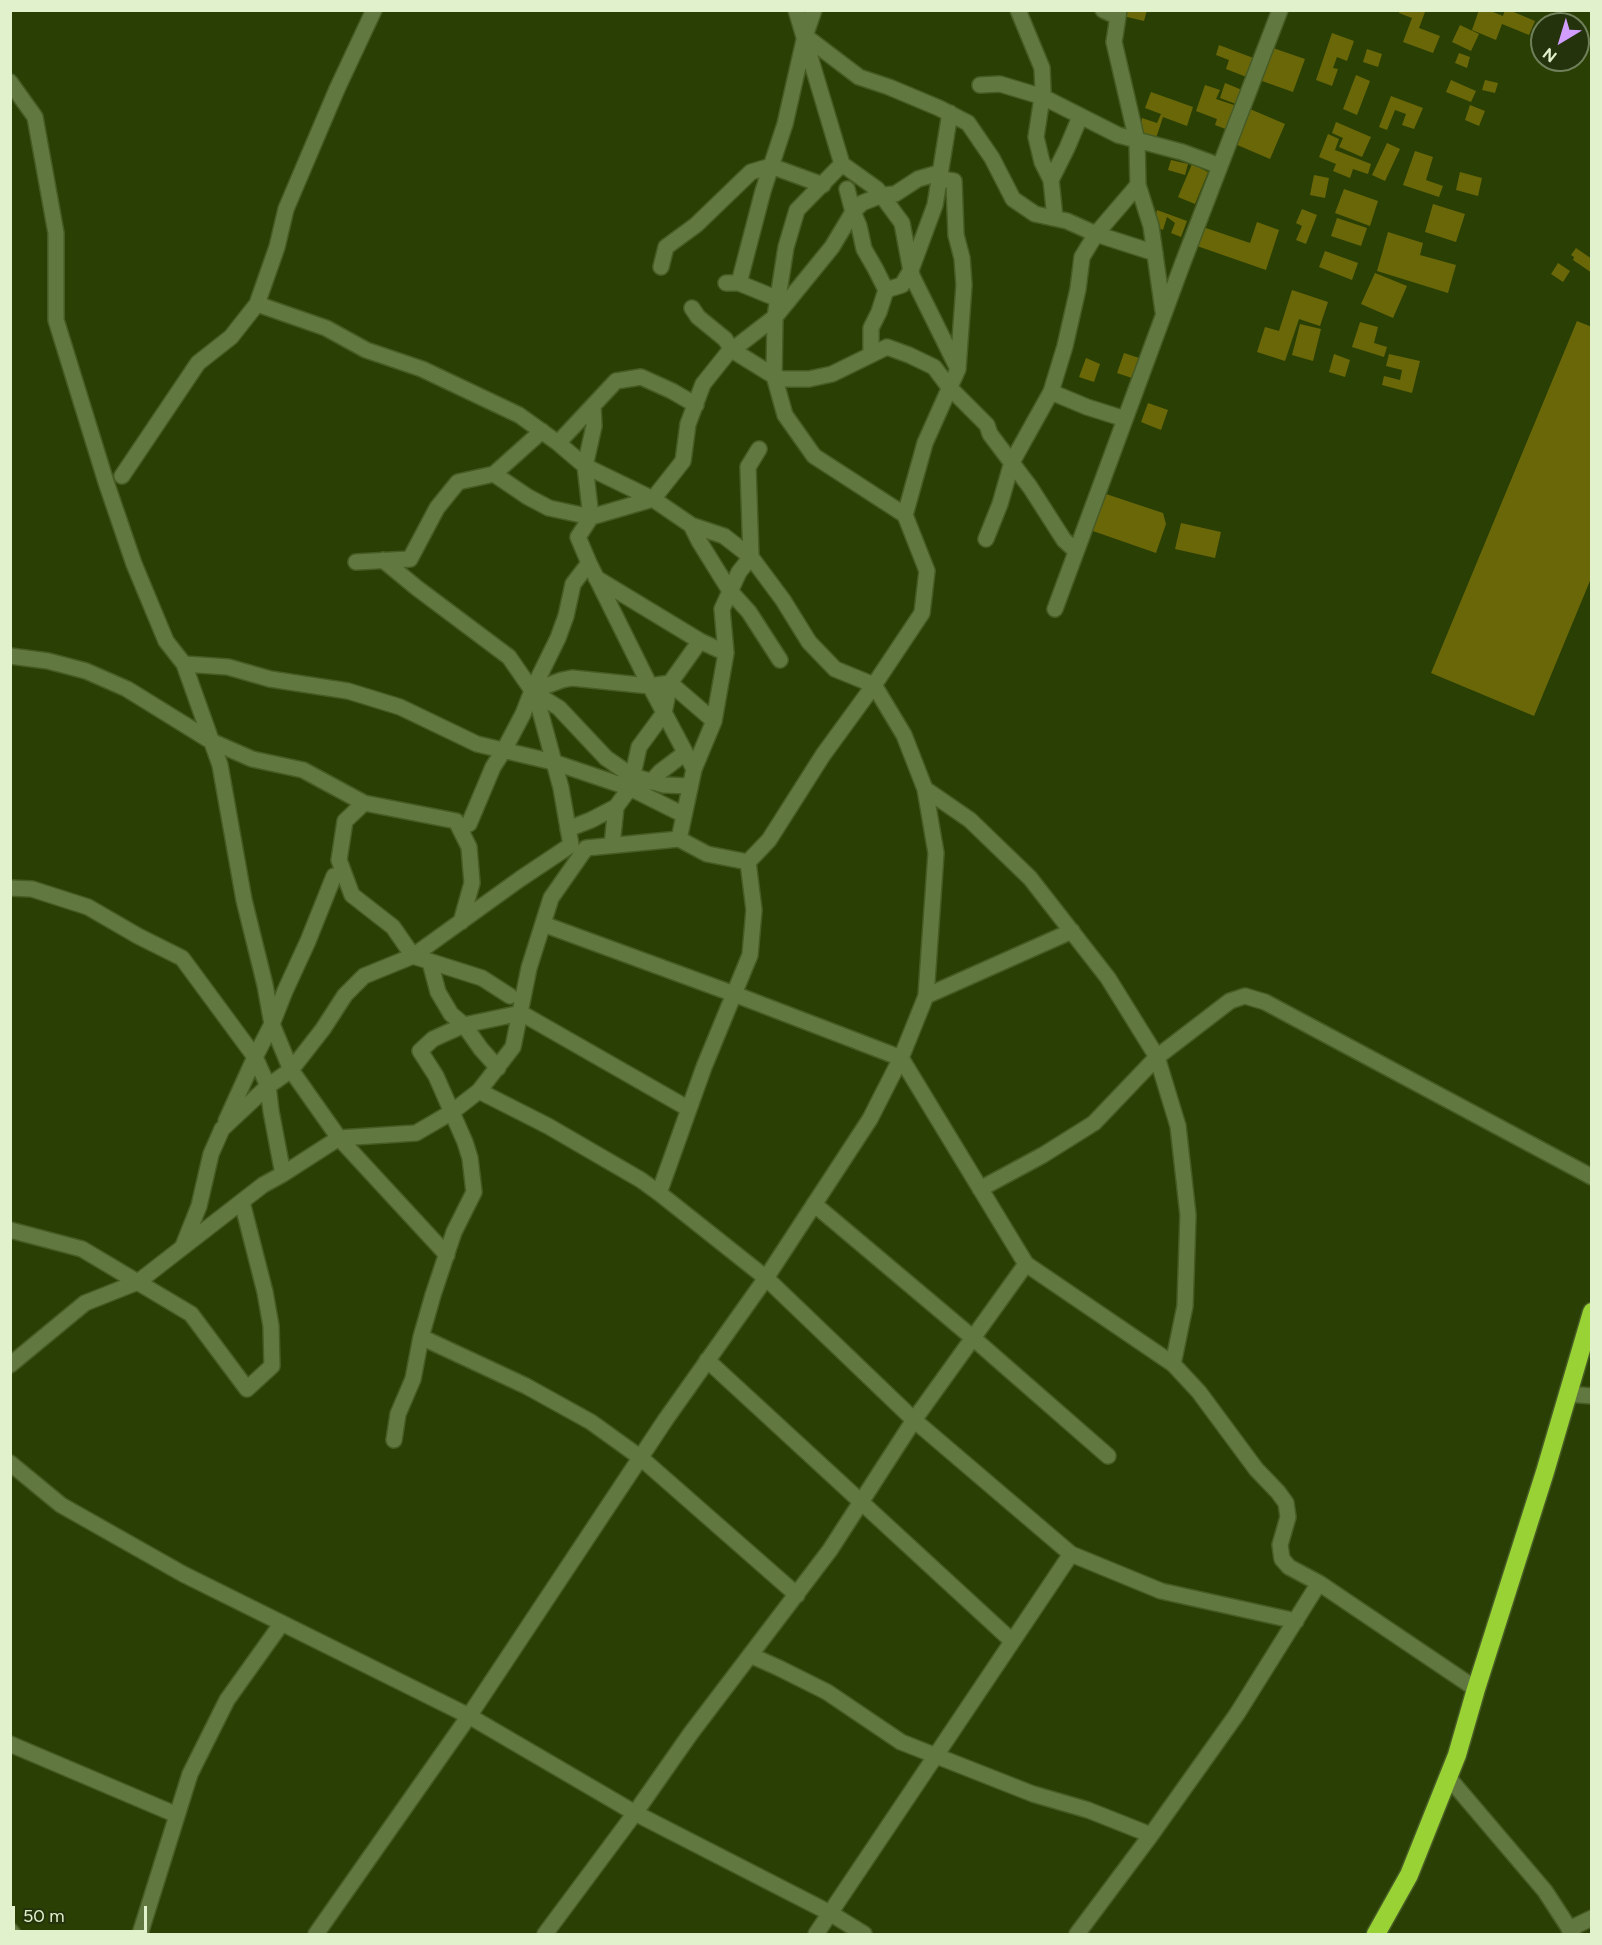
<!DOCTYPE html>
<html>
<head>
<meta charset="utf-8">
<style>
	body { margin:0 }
	#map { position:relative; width:1602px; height:1945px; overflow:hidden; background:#2a3f04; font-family:Figtree,sans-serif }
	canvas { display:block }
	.frame { position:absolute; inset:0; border:12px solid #e0f1cc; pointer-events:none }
	.north { position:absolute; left:1530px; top:12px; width:60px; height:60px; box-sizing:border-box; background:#24330c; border:2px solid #6f7f59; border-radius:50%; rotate:218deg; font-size:16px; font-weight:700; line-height:24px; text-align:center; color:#e0f1cc }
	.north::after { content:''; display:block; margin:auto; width:21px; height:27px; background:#d19dfe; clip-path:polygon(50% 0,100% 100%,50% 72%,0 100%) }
	.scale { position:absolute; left:12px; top:1906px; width:135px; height:27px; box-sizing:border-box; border:3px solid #e0f1cc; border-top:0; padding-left:8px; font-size:18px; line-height:21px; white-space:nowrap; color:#e0f1cc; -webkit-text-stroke:4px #24330c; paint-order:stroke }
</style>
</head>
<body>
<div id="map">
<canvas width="1602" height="1945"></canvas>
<div class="frame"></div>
<div class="north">N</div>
<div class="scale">50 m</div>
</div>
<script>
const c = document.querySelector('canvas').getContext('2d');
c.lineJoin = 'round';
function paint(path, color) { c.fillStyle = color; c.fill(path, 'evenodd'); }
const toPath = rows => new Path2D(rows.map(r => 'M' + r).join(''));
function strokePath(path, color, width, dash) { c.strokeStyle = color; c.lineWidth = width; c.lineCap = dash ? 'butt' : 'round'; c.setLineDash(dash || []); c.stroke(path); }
const building = toPath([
	[1124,10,1147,10,1144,21,1123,16],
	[1400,10,1421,10,1425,12,1419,28,1440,36,1433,53,1403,42,1412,18,1399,13],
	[1479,10,1488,10,1503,16,1505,10,1509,10,1535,21,1529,35,1502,24,1496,40,1472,30],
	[1460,25,1479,34,1471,51,1452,42],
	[1332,33,1354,41,1347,61,1337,57,1333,68,1338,69,1332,86,1316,80],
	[1219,45,1256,59,1249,78,1226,69,1229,60,1216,55],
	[1273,48,1305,59,1293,92,1262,81],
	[1367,49,1382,54,1378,67,1363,62],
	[1459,53,1470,57,1467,68,1455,63],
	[1356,75,1370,81,1357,115,1343,109],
	[1451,80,1476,91,1471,102,1446,92],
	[1485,80,1498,83,1495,93,1482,90],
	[1225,83,1242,90,1236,104,1220,98],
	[1205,85,1220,90,1216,99,1237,106,1228,130,1215,125,1217,119,1196,111],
	[1151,92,1193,107,1187,126,1163,117,1156,138,1139,132,1142,118,1157,123,1161,114,1145,108],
	[1391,96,1423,108,1414,129,1402,125,1406,114,1395,110,1387,130,1379,127],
	[1470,105,1485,111,1479,126,1465,120],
	[1250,109,1285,124,1270,159,1235,144],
	[1336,122,1371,137,1362,157,1339,147,1343,138,1332,133],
	[1328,134,1339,139,1335,150,1371,164,1368,174,1353,169,1350,178,1333,171,1336,164,1319,157],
	[1387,143,1400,149,1385,181,1372,175],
	[1415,151,1433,157,1426,180,1443,186,1439,197,1403,185],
	[1171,160,1188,164,1185,175,1168,170],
	[1192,164,1208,172,1195,204,1178,197],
	[1460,172,1482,178,1478,196,1456,190],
	[1314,175,1329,178,1325,198,1310,195],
	[1344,189,1378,201,1370,226,1335,213],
	[1433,204,1465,214,1456,242,1425,232],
	[1302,209,1317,215,1306,244,1296,240,1302,226,1296,223],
	[1157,210,1187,221,1181,237,1171,233,1175,223,1167,217,1163,230,1153,226],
	[1337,218,1367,228,1361,246,1331,236],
	[1257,222,1279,230,1266,270,1197,246,1203,227,1250,243],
	[1388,232,1423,243,1420,255,1456,265,1448,293,1377,271],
	[1576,248,1592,259,1592,273,1573,260,1574,257,1571,255],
	[1325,251,1358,263,1352,280,1319,267],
	[1558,263,1570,271,1563,282,1551,274],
	[1375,273,1407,286,1393,318,1361,304],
	[1292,290,1328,302,1320,326,1299,319,1285,361,1257,352,1265,327,1279,331],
	[1577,321,1592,327,1592,576,1534,716,1431,673],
	[1360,322,1378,327,1374,343,1387,347,1384,357,1352,347],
	[1300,324,1321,329,1313,361,1292,355],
	[1124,353,1139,358,1132,378,1117,373],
	[1334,354,1350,360,1345,377,1329,372],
	[1389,354,1420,361,1412,393,1382,385,1384,376,1400,380,1402,370,1386,366],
	[1086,358,1100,364,1094,382,1079,377],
	[1148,403,1168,410,1161,430,1141,422],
	[1103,493,1163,513,1166,524,1156,553,1090,530],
	[1181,523,1221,532,1215,558,1175,549]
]);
const minor = toPath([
	[1018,10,1042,68,1043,91,1036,137,1042,162,1051,180,1055,218],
	[1103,10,1118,17],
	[1119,10,1114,42,1137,141,1138,185,1151,226,1163,311],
	[805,36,859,77,889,87,939,108,968,123,992,158,1013,199,1035,214,1067,221,1096,234,1155,253],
	[10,82,35,117,56,233,56,320,106,482,134,564,166,641,184,664,220,765,244,900,265,985,272,1024,291,1070,339,1138,447,1255],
	[980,85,1000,84,1043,97,1118,135,1182,152,1220,166],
	[842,164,797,210,786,247,775,317,774,376,785,415,814,456,905,515],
	[1051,180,1067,148,1080,117],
	[661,267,666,247,696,225,751,172,771,166,823,185],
	[726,283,739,283,778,299],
	[739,283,763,191,785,124,805,36,814,10],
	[886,290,902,285,911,270,935,205,950,113],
	[257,304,326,328,366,350,422,369,519,415,558,443,585,466,653,499,691,525,724,536,751,557,783,600,809,642,835,669,874,685,904,735,925,789,936,853,926,996,901,1058,870,1119,766,1278,666,1419,469,1716,316,1934],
	[692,308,698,317,725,339,732,350,774,376,783,379,809,379,832,374,887,347,909,355,934,367,949,387,987,425,990,434,1030,487,1064,540,1076,551],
	[871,354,871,328,879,312,886,290,875,268,864,249,859,226,853,212,862,203,882,195,895,194,918,179,935,174,941,179,954,181,956,235,962,258,964,285,958,368],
	[1051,392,1087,407,1125,419],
	[593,406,594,426,585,466,591,517,578,537,589,563,650,686,694,769],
	[542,431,494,474,528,497,549,508,591,517,653,499,683,461,688,424,703,384,727,354,775,317,832,247,853,212,847,189],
	[558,443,616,381,641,377,672,391,696,405],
	[122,476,198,363,231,337,257,304,277,247,286,209,337,89,374,10],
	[691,525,699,541,730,591,749,612,780,660],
	[986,539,1000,504,1012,462,1051,392,1065,346,1078,289,1082,257,1096,234,1138,185],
	[356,562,410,559,437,508,458,482,494,474],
	[596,578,700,641,726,653],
	[1055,609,1182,265,1280,10],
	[10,656,48,661,86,671,127,689,211,741,252,759,303,770,364,803,456,821,469,847,472,883,461,922],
	[184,664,228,667,270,679,348,691,400,707,477,744,553,762,630,788,684,815],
	[532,691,562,680,572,678,650,686,670,683,714,721],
	[532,691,559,708,606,758,632,776,664,785,690,786],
	[651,782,660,772,685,753],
	[925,789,970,820,1030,878,1108,978,1157,1057,1178,1126,1188,1215,1185,1306,1173,1364],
	[364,803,345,821,339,860,352,895,393,927,413,956,482,978,510,996],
	[469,824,493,767,504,750,523,714,532,691,558,638,566,616,573,584,589,563],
	[568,829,591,820,616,807],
	[679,839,694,769,714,721,726,653,722,609,739,572,751,557,748,467,759,449],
	[612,845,616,807,630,788,639,747,664,713,670,683,700,641],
	[10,888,32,889,88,907,138,936,182,958,255,1057,268,1086,271,1111,283,1174],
	[543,924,734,994,901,1058,1026,1264],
	[430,962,438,992,451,1014,464,1025,481,1049,498,1068],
	[926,996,1072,931],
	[479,1091,548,1126,641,1180,659,1193,766,1278,914,1420,1071,1554,816,1934],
	[226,1121,255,1057,272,1024,285,991,308,941,334,876],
	[980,1189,1043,1155,1094,1123,1157,1057,1230,1001,1245,996,1265,1002,1592,1177],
	[659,1193,704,1067,750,955,754,910,748,862],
	[814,1204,973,1338,1108,1456],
	[10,1230,82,1249,191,1314,247,1389,272,1366,271,1326,265,1292,242,1202],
	[183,1246,199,1206,211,1154,222,1129,268,1086,291,1070,323,1029,345,995,364,976,413,956,520,879,571,845,561,788,536,696,509,657,417,588,383,560],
	[421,1337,526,1386,591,1422,641,1458,797,1595],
	[707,1360,1012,1641],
	[10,1365,85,1303,138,1282,263,1185,283,1174,339,1138,416,1133,452,1112,479,1091,513,1047,529,968,551,898,586,848,679,839,707,854,748,862,769,840,823,755,874,685,922,613,927,571,905,515,925,443,958,369,912,276,902,223,877,189,842,164,796,10],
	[1568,1394,1592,1396],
	[394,1440,398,1414,413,1379,421,1337,433,1295,454,1232,474,1192,470,1158,465,1142,436,1076,420,1051,433,1039,464,1025,521,1013,689,1109],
	[10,1463,61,1505,183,1574,469,1716,635,1813,830,1913,864,1934],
	[1071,1554,1161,1591,1296,1621],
	[750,1655,779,1668,827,1692,901,1742,1033,1794,1088,1810,1151,1835],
	[10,1744,177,1815],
	[1448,1777,1545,1891,1573,1934],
	[1569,1929,1592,1918],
	[10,1930,13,1934],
	[140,1934,190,1774,227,1700,282,1623],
	[545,1934,635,1813,691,1733,830,1550,914,1420,1026,1264,1173,1364,1199,1392,1256,1469,1278,1492,1286,1503,1288,1517,1280,1545,1282,1559,1289,1567,1319,1583],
	[1077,1934,1151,1835,1237,1714,1319,1583,1476,1689]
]);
const highway = toPath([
	[1376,1934,1409,1875,1457,1755,1476,1689,1545,1472,1592,1312]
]);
paint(building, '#6a6709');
strokePath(minor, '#475b24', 18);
strokePath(highway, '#475b24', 21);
strokePath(minor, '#617941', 15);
strokePath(highway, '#99d234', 18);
</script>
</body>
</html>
